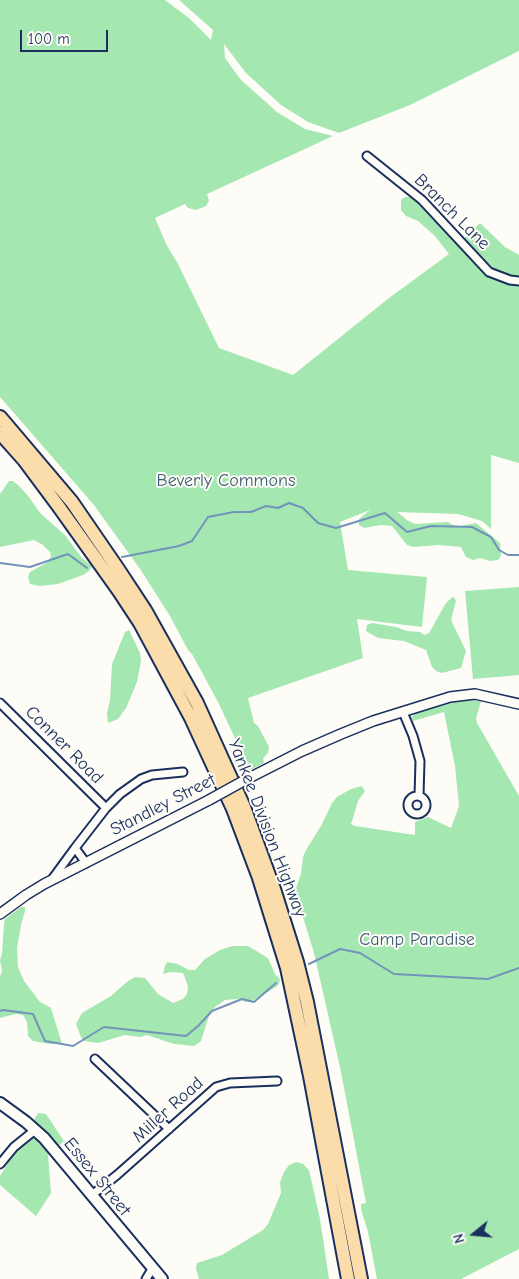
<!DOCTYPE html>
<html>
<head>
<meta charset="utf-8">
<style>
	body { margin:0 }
	#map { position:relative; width:519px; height:1279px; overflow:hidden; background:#fdfcf7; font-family:"Comic Neue",sans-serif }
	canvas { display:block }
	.north { position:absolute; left:449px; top:1209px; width:50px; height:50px; -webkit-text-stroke:4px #fdfcf7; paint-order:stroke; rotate:253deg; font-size:14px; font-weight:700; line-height:20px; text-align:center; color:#1b2f5e }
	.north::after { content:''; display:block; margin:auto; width:18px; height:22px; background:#1b2f5e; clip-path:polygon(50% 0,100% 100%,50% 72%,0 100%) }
	.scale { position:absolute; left:20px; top:30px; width:88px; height:22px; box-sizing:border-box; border:2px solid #1b2f5e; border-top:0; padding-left:6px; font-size:15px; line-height:18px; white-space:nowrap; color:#1b2f5e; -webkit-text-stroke:4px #fdfcf7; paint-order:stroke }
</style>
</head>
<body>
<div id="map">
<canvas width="519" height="1279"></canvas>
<div class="north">N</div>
<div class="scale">100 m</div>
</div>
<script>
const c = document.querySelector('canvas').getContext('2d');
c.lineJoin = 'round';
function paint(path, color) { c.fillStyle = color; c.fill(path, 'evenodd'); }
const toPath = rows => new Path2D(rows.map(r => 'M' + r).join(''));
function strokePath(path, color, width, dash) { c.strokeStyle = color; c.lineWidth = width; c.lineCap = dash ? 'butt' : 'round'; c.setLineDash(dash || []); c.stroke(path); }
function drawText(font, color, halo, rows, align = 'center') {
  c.font = font + ' "Comic Neue",sans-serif'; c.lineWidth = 4; c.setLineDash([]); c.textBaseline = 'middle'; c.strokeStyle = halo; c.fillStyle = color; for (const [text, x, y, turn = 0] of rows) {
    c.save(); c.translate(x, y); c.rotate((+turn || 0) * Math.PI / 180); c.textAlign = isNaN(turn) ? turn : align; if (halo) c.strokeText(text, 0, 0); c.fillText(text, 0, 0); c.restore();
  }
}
const green = toPath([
	[0,0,165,0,189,18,211,40,213,30,179,0,519,0,519,51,410,105,339,133,308,122,281,105,246,73,224,44,225,58,230,65,241,80,277,112,305,129,333,136,207,194,209,201,206,206,196,210,188,208,185,204,155,218,167,246,177,262,219,348,293,375,389,298,449,254,435,236,418,221,406,216,401,210,401,200,405,197,412,197,421,202,462,240,480,223,505,247,519,255,519,463,491,455,491,529,482,521,458,514,397,512,407,520,415,524,448,522,453,525,460,526,476,523,500,543,501,556,498,560,490,561,480,558,473,560,466,557,461,547,439,545,413,547,407,545,392,526,381,525,364,528,359,525,359,519,370,510,340,522,348,570,427,577,422,627,357,619,363,658,248,698,254,723,258,726,269,747,268,753,263,758,264,763,250,770,218,702,192,654,188,650,170,616,140,569,94,505,0,397],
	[9,481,13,481,20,487,29,497,40,513,65,535,82,558,92,566,89,571,83,575,58,584,40,586,30,584,28,577,30,572,48,562,51,556,50,552,43,545,34,540,0,547,0,494],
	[519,587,519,675,473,679,465,591],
	[454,597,456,601,451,620,466,651,461,668,442,673,436,671,432,667,426,650,404,641,378,638,366,631,367,625,372,623,396,627,407,631,420,632,424,635,429,633,446,603,451,598],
	[129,630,140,653,141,661,137,682,126,708,118,719,108,723,107,713,110,700,112,664,125,632],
	[470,700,481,701,476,718,477,723,519,796,519,1249,461,1279,377,1279,368,1232,361,1209,361,1204,366,1203,341,1072,314,953,295,891,301,874,303,857,306,850,321,826,332,803,337,797,351,789,362,786,365,791,358,801,353,818,351,824,355,826,415,835,415,822,428,817,451,828,459,806,455,766,444,712,413,721,412,717,417,711,448,702],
	[21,907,25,907,25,911,21,925,17,948,18,967,24,981,40,1002,51,1008,62,1044,50,1044,33,1041,28,1036,27,1022,23,1015,16,1014,0,1018,0,976,2,971,0,960,2,954,4,924,5,919],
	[232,946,248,946,268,958,275,974,280,979,279,984,276,987,252,1001,246,1002,238,999,225,1000,215,1007,209,1016,201,1041,194,1046,174,1044,147,1035,140,1037,125,1035,98,1043,84,1041,81,1037,76,1024,82,1013,111,996,128,981,135,977,145,978,158,994,173,1003,183,999,187,994,188,986,183,973,170,972,163,974,165,966,167,962,178,964,189,970,195,970,205,959,220,950],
	[38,1113,46,1114,64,1141,48,1155,51,1193,36,1216,0,1185,0,1176],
	[296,1162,303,1164,309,1170,320,1219,329,1279,199,1279,196,1269,197,1263,222,1255,263,1230,268,1224,281,1193,280,1182,284,1172,289,1165]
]);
const stream = toPath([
	[122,557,179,546,192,541,208,517,234,512,251,512,266,506,278,508,289,503,303,508,318,523,336,528,385,513,407,532,431,526,472,527,491,537,499,550,508,555,519,555],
	[0,563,30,567,68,554,87,568],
	[309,964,340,949,360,953,394,974,488,979,519,968],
	[0,1011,3,1010,33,1014,45,1041,73,1046,104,1027,186,1036,198,1026,212,1011,242,999,254,1002,276,983]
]);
const minor = toPath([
	[367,156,422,200,489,272,510,280,519,281],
	[0,703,106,808],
	[403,712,413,736,420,761,419,796],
	'408 805a9 9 0 1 1 18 0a9 9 0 1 1-18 0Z',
	[86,863,75,848,106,808,120,794,141,779,152,775,183,772],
	[53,878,75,848],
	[95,1059,169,1129],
	[0,1164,14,1147,35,1130],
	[92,1195,117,1175,216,1087,230,1083,277,1081],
	[146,1279,152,1269]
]);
const tertiary = toPath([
	[247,779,302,751,341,734,373,721,450,697,475,694,519,704],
	[0,914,26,895,44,884,209,800]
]);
const secondary = toPath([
	[0,1103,26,1122,44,1138,162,1279]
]);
const motorway = toPath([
	[0,417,72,502,118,569,145,610,197,703,244,807,274,889,297,962,307,1002,361,1279],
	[0,433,24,460,59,507,119,591,140,623,191,718,233,809,259,878,287,968,310,1076,348,1279]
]);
const tertiaryBridge = toPath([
	[209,800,247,779]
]);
const streetNames = [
	["Branch Lane",452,212,45],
	["Conner Road",64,745,45],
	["Standley Street",163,805,-27],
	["Yankee Division Highway",267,828,69],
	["Miller Road",168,1110,-42],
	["Essex Street",97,1177,51]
];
const parkNames = [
	["Beverly Commons",226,481],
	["Camp Paradise",417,940]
];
paint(green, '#a5e7b0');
strokePath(stream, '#7293ba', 2);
strokePath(minor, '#1b2f5e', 11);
strokePath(tertiary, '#1b2f5e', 12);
strokePath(secondary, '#1b2f5e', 14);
strokePath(motorway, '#1b2f5e', 16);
strokePath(minor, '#fdfcf7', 7);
strokePath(tertiary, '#fdfcf7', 9);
strokePath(secondary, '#fdfcf7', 10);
strokePath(motorway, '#fbddab', 12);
strokePath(tertiaryBridge, '#1b2f5e', 12, []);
strokePath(tertiaryBridge, '#fdfcf7', 9);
drawText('18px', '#1b2f5e', '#fdfcf7', streetNames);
drawText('18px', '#3e5d72', '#fdfcf7', parkNames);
</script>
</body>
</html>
